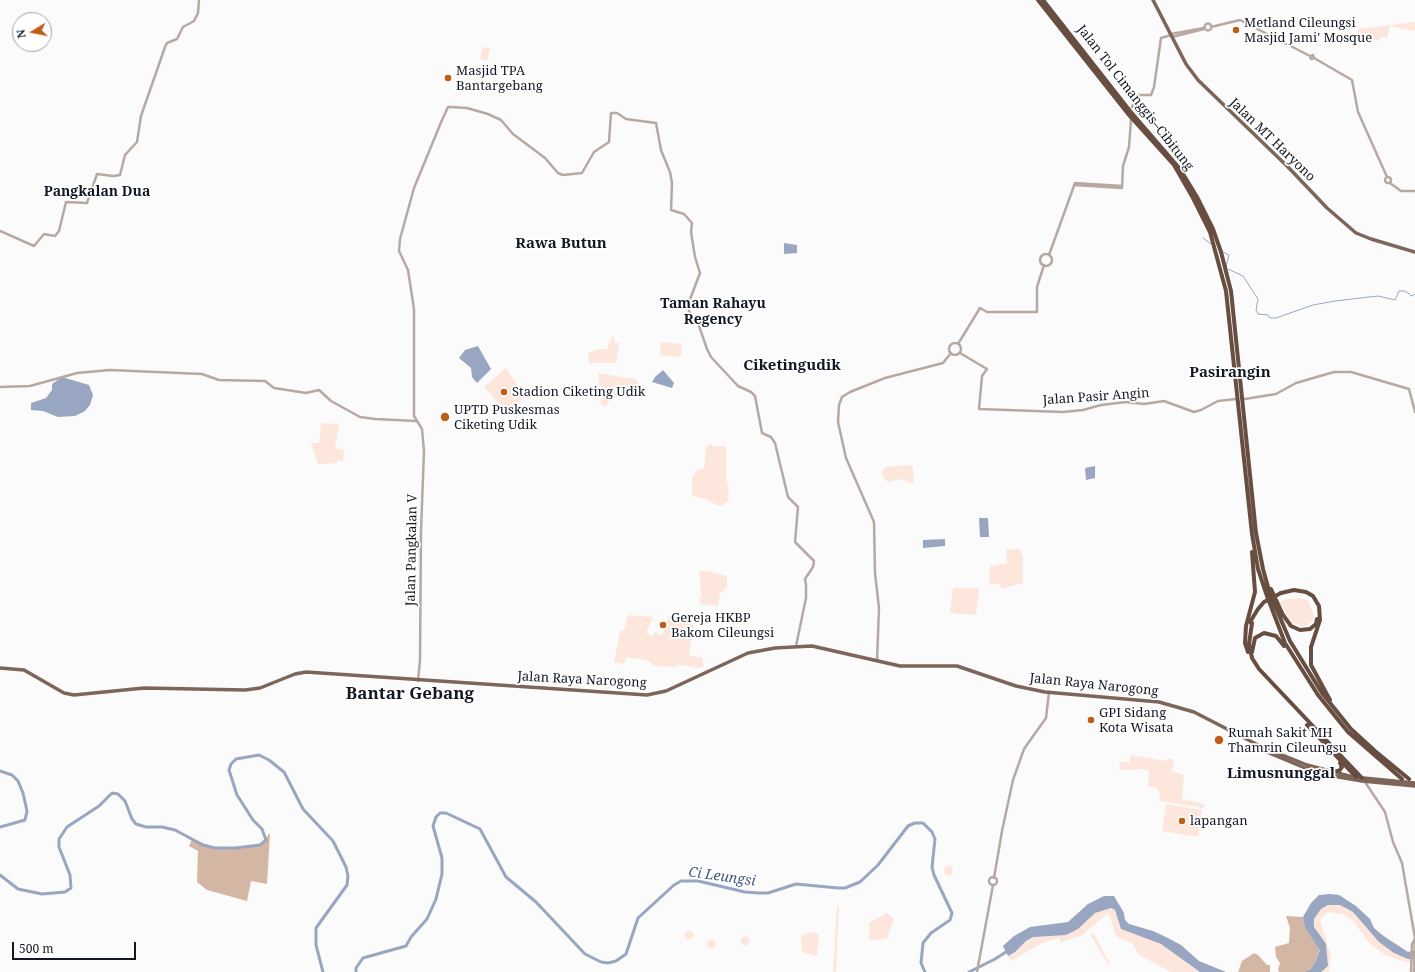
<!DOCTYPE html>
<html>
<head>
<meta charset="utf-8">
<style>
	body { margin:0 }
	#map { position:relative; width:1415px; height:972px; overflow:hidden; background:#fbfbfb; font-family:"Noto Serif",serif }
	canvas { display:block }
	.north { position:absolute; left:12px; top:12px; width:40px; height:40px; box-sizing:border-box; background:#fff; border:1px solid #a0a3a7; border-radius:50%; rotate:260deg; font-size:11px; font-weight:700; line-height:16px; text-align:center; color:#121823 }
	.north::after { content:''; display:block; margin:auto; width:14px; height:18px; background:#bd5e16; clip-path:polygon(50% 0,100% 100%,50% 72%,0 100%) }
	.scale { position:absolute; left:12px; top:942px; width:124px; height:18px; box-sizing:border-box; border:2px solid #121823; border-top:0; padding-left:5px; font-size:12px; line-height:14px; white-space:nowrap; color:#121823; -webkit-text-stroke:3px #fff; paint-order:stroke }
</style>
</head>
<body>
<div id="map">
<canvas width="1415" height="972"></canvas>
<div class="north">N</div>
<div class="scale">500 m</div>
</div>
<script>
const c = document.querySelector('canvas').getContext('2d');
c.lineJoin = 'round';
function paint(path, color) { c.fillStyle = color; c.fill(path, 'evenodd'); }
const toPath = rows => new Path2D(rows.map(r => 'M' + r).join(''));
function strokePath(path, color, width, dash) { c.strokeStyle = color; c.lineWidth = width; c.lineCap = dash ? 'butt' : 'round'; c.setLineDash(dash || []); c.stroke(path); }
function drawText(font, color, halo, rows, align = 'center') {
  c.font = font + ' "Noto Serif",serif'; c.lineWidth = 3.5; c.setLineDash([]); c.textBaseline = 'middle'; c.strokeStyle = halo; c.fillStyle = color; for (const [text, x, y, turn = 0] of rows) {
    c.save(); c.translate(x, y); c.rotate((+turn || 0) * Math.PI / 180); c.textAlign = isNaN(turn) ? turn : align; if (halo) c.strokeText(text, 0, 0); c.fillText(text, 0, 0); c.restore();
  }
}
const green = toPath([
	[1415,22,1415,31,1390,26,1387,38,1380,37,1379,41,1357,36,1358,29],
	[483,47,490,48,487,61,480,59],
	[613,335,615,343,619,343,616,363,589,363,588,353,599,349,607,349],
	[661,342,682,344,681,357,660,355],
	[506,368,515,381,523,396,521,400,509,411,499,404,484,387],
	[598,373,635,379,638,382,640,392,623,394,615,397,605,406,601,405],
	[321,423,339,424,335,448,344,450,343,461,337,460,337,463,318,464,311,443,319,443],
	[712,444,713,447,725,446,726,451,726,478,729,490,727,495,729,501,721,506,716,505,706,499,692,496,692,477,698,469,704,468,706,446],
	[907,465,913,467,914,484,900,479,888,482,884,479,882,472,885,467],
	[1020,549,1023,557,1023,583,1001,589,1000,584,989,584,990,566,1007,563,1006,550],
	[699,571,708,571,727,576,727,587,720,594,718,606,700,604,701,594],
	[953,588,979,588,976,615,950,613],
	[1302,598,1308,601,1314,615,1313,621,1304,627,1291,622,1279,602,1286,599],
	[628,615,653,617,646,633,653,636,655,632,662,635,669,617,674,615,694,618,689,656,702,657,704,666,698,668,683,665,677,665,676,667,655,666,647,660,626,657,624,664,614,662,620,631,624,630],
	[1131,755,1167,761,1168,758,1174,760,1172,771,1184,775,1182,799,1204,804,1204,808,1160,801,1160,794,1156,788,1148,786,1149,771,1143,769,1119,770,1120,761,1130,763],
	[1166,804,1202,810,1198,837,1162,831],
	[953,865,951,876,944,874,945,867],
	[1328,905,1340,905,1353,912,1415,959,1415,963,1406,962,1385,955,1370,944,1352,920,1343,914,1328,912,1320,920,1331,956,1329,972,1321,972,1328,966,1314,927,1314,919,1321,909],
	[837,906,839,907,836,972,833,972],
	[1111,908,1115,910,1121,929,1161,944,1200,972,1171,972,1139,955,1133,944,1119,938,1115,934,1110,916,1107,914,1081,936,1066,940,1061,943,1059,938,1044,942,1011,961,1008,956,1015,952,1027,941,1033,937,1078,929,1095,913],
	[887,913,894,919,887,939,869,940,869,923],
	'684.5 935a4.5 4.5 0 1 1 9 0a4.5 4.5 0 1 1-9 0Z',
	[811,932,819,934,817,956,802,952,801,936],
	[1091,934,1094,934,1110,964,1109,966,1091,936],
	'740.5 941a4.5 4.5 0 1 1 9 0a4.5 4.5 0 1 1-9 0Z',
	'706.5 944a4.5 4.5 0 1 1 9 0a4.5 4.5 0 1 1-9 0Z'
]);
const forest = toPath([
	[270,833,267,884,251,881,247,901,207,890,197,882,198,851,189,846,192,839,215,848,241,848,260,845],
	[1286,916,1303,917,1305,928,1320,949,1316,961,1311,969,1303,972,1279,972,1278,969,1280,963,1276,957,1275,947,1289,943,1290,928],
	[1254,953,1258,955,1267,965,1270,965,1270,972,1238,972,1242,961]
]);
const water = toPath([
	[784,243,797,245,797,253,784,254],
	[478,346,491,369,477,383,472,377,471,368,459,358,465,350],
	[663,370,674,383,672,388,652,382,655,377],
	[62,377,89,385,93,395,90,405,85,411,75,416,58,417,43,411,31,410,31,403,46,398,52,390,52,384],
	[1095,466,1095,478,1086,480,1085,468],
	[979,518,988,518,989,537,980,537],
	[945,539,945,546,923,548,923,540],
	[1330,894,1339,895,1356,906,1370,919,1374,928,1382,935,1408,952,1415,950,1415,959,1408,959,1394,953,1379,942,1353,912,1340,905,1328,905,1321,909,1314,919,1314,927,1326,944,1328,966,1321,972,1303,972,1311,969,1316,961,1320,950,1305,928,1303,917,1311,903,1319,895],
	[1104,896,1114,896,1124,913,1125,920,1129,924,1153,931,1168,938,1181,945,1199,961,1226,972,1200,972,1161,944,1121,929,1115,910,1111,908,1095,913,1078,929,1066,935,1033,937,1026,941,1015,952,1008,956,1003,946,1014,936,1030,927,1068,922,1088,904]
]);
const stream = toPath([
	[1203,238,1211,244],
	[1223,252,1229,255,1226,267],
	[1228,269,1243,276,1258,299,1256,310,1258,314,1268,315,1270,318,1276,318,1313,305,1335,301,1378,296,1395,300,1399,291,1405,291,1412,296,1415,294]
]);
const river = toPath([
	[0,771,12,775,18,781,23,793,27,811,25,820,0,827],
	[0,875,18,889,42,894,65,892,71,888,70,875,59,847,59,839,67,827,99,806,112,793,118,794,125,801,132,819,136,824,146,827,162,827,175,830,203,845,215,848,235,848,260,845,266,840,262,829,253,820,237,795,229,770,231,764,236,759,259,755,269,760,284,772,303,809,333,841,346,867,348,876,347,885,316,928,316,945,323,972],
	[356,972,356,968,363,958,406,946,411,937,427,919,436,899,442,874,442,858,433,826,436,817,440,813,446,813,480,829,506,877,536,902,585,954,601,962,608,963,616,961,626,954,638,918,674,885,681,881,698,881,745,892,759,893,768,893,796,884,838,888,845,888,860,882,878,865,908,826,915,823,923,823,932,832,935,839,932,867,934,875,952,913,950,920,931,933,923,943,921,963,925,972],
	[969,972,995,959,1009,950]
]);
const minor = toPath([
	'1204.5 27a3.5 3.5 0 1 1 7 0a3.5 3.5 0 1 1-7 0Z',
	[1211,27,1240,20,1310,56,1311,59,1314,58,1313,55,1310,56],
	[1171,34,1204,28],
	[1172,37,1204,29],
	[1314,58,1352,80,1358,112,1387,177],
	[1132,107,1137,95,1151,95,1154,87,1161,38,1171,35],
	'1385 180a3 3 0 1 1 6 0a3 3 0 1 1-6 0Z',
	[1390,183,1401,191,1415,191],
	[1074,185,1122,188,1123,166,1129,147,1131,120],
	[0,231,34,246,44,234,55,236,59,231,66,202,87,203,97,174,113,176,120,175,125,155,137,142,141,116,165,47,167,43,177,39,183,27,194,21,198,13,199,0],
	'1040 260a6 6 0 1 1 12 0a6 6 0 1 1-12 0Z',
	[1049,255,1075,183,1122,186],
	'949 349a6 6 0 1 1 12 0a6 6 0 1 1-12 0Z',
	[958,344,980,308,987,312,1037,312,1037,287,1044,265],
	[960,353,987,369,982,376,979,409,1063,412,1083,410,1101,405,1126,402,1144,404,1164,401,1194,412,1201,410,1218,401,1236,399],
	[0,387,30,386,77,373,110,370,202,374,219,380,265,381,274,388,306,393,319,390,331,401,360,417,375,419,416,421],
	[1245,399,1276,394,1296,383,1334,372,1351,372,1409,389,1415,412],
	[877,661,879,608,875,573,874,522,846,458,838,422,839,405,842,397,850,392,885,378,943,363,951,353],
	[418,681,420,660,421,531,424,451,422,429,414,416,414,309,408,270,399,251,400,239,414,188,442,120,448,107,451,107,467,108,488,114,501,120,513,134,545,158,558,173,563,175,582,173,594,152,609,142,611,113,617,113,626,119,656,123,661,150,670,172,672,183,671,210,684,214,692,223,691,232,695,257,700,273,689,302,689,312,697,320,707,349,711,357,738,386,751,392,755,396,762,433,771,437,775,443,788,497,798,507,795,542,814,561,813,567,805,579,806,585,806,598,796,646],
	[1365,782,1385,812,1393,842,1402,863,1415,938,1414,972],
	'989 881a4 4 0 1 1 8 0a4 4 0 1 1-8 0Z',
	[994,878,1002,831,1013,780,1024,749,1046,718,1049,692],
	[977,972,993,885],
	[1411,972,1412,944,1414,940]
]);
const major = toPath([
	[1153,0,1186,64,1198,80,1288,167,1327,208,1356,233,1371,239,1415,252],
	[0,668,24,670,64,693,74,695,144,688,245,690,260,688,295,674,306,672,647,695,666,691,748,653,775,648,812,646,900,666,957,666,1016,686,1045,692,1159,702,1194,712,1260,746,1307,765,1353,777,1415,783],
	[1262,750,1305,768,1327,775,1362,781,1415,786]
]);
const highway = toPath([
	[1038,0,1129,115,1174,165,1193,198,1210,232,1226,291,1252,534,1258,569,1267,596,1285,643,1318,695,1348,732,1402,779],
	[1043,0,1130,111,1180,169,1197,197,1213,229,1221,252,1231,291,1256,533,1263,569,1270,594,1290,641,1322,693,1351,729,1375,751,1409,779],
	[1271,589,1283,615,1291,626,1300,630,1310,629,1316,624,1317,619],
	[1281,593,1294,590,1306,592,1313,596,1319,606,1320,620,1311,647,1311,665,1330,700],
	[1252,623,1249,644,1252,658,1259,669,1362,778],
	[1248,652,1245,643,1246,626,1255,592,1252,552],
	[1252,652,1255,638,1264,633,1276,636,1284,646],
	[1307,725,1356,777],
	[1329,771,1339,771,1342,767,1340,763]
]);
const highwayBridge = toPath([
	[1250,622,1258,609,1264,602,1281,593]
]);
const markers = [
	[1236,30,4,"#bd5e16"],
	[448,78,4,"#bd5e16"],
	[504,392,4,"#bd5e16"],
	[445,417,5,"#bd5e16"],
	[663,625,4,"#bd5e16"],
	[1091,720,4,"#bd5e16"],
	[1219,740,5,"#bd5e16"],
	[1182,821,4,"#bd5e16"]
];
const poiNames = [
	["Metland Cileungsi",1244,23],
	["Masjid Jami' Mosque",1244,38],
	["Masjid TPA",456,71],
	["Bantargebang",456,86],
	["Stadion Ciketing Udik",512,392],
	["UPTD Puskesmas",454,410],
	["Ciketing Udik",454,425],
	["Gereja HKBP",671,618],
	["Bakom Cileungsi",671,633],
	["GPI Sidang",1099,713],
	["Kota Wisata",1099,728],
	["Rumah Sakit MH",1228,733],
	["Thamrin Cileungsu",1228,748],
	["lapangan",1190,821]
];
const streetNames = [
	["Jalan Tol Cimanggis–Cibitung",1135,98,52],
	["Jalan MT Haryono",1272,140,44],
	["Jalan Pasir Angin",1096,397,-4],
	["Jalan Pangkalan V",412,550,-89],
	["Jalan Raya Narogong",582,680,3],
	["Jalan Raya Narogong",1094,685,6]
];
const neighbourhoodNames = [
	["Pangkalan Dua",97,192],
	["Taman Rahayu",713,304],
	["Regency",713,320]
];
const waterNames = [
	["Ci Leungsi",722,877,8]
];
const quarterNames = [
	["Rawa Butun",561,244],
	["Ciketingudik",792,366],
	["Pasirangin",1230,373],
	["Limusnunggal",1281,774]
];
const districtNames = [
	["Bantar Gebang",410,694]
];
paint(green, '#fde7dc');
paint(forest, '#d4b6a5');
paint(water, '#98a6c1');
strokePath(stream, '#98a6c1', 1);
strokePath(river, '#98a6c1', 3);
strokePath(minor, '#b7a9a2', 2.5);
strokePath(major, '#7d6659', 3.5);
strokePath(highway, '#684e40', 4);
strokePath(highwayBridge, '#684e40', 4);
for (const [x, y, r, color] of markers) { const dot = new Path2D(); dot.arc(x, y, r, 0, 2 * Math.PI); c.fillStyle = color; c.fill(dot); strokePath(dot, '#fff', 1.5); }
drawText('13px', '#121823', '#fff', poiNames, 'left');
drawText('13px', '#121823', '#fff', streetNames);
drawText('bold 14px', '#121823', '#fff', neighbourhoodNames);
drawText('italic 14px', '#425780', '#fff', waterNames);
drawText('bold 15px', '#121823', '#fff', quarterNames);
drawText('bold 17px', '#121823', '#fff', districtNames);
</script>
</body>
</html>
